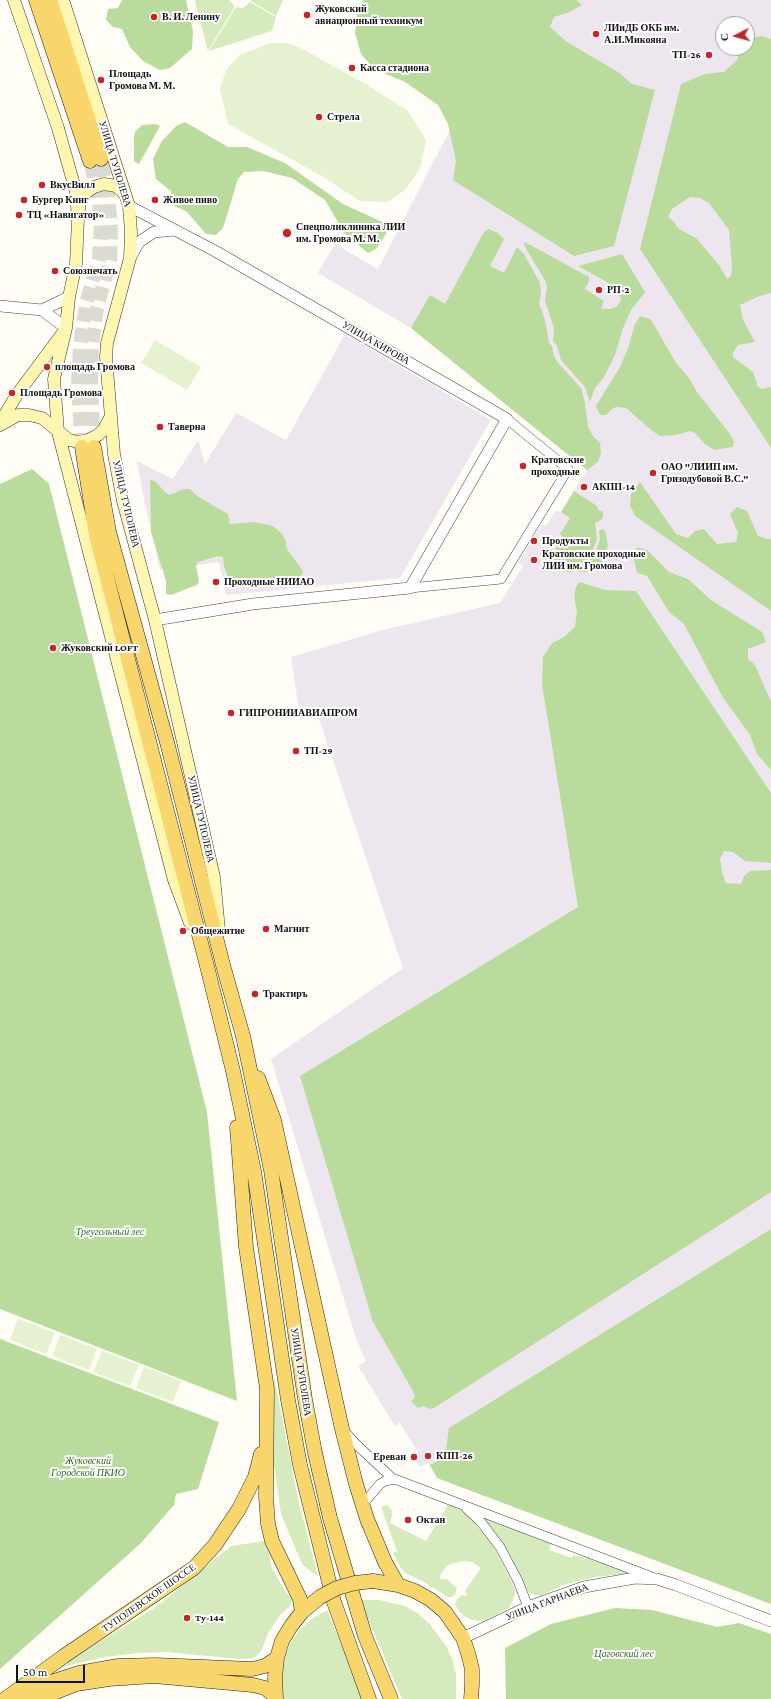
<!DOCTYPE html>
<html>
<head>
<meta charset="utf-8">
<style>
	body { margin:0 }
	#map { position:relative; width:771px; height:1699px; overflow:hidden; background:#fffdf5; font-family:"Crimson Pro",serif }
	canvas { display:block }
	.north { position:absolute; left:715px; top:16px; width:40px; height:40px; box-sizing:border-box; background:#fff; border:1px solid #a0a0a0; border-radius:50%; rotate:264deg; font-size:11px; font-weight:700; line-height:16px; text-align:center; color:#111 }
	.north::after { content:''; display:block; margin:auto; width:14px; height:18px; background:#c4262e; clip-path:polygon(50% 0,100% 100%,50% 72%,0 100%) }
	.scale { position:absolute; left:16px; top:1665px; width:69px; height:18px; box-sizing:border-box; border:2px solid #111; border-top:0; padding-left:5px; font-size:12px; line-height:14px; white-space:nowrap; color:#111; -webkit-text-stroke:3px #fff; paint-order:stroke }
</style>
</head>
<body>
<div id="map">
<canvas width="771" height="1699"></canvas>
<div class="north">С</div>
<div class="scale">50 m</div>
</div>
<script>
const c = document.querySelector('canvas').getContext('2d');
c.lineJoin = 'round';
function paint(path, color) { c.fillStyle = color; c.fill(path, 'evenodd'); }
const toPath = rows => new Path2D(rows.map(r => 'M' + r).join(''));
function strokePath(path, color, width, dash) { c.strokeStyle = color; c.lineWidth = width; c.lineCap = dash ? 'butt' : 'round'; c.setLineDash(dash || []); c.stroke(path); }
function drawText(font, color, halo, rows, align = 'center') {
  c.font = font + ' "Crimson Pro",serif'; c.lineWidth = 4; c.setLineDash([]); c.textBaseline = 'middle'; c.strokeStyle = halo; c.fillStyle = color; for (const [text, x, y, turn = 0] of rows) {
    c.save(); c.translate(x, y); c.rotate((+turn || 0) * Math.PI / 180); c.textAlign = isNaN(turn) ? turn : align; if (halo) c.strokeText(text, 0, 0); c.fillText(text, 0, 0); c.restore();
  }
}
const industrial = toPath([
	[517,0,771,0,771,1604,437,1478,428,1463,419,1467,414,1457,419,1454,409,1438,400,1423,395,1426,358,1366,366,1361,357,1342,271,1059,403,968,319,719,300,718,291,657,383,630,500,603,523,566,518,563,542,524,546,526,556,510,561,512,587,470,411,328,318,273,335,244,378,269],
	[723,24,747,24,747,48,723,48],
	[345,334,491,420,400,578,226,595,219,562,160,570,144,500,137,461,173,479,198,440,205,464,236,413,286,440]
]);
const green = toPath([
	[196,0,229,0,235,6,208,51,195,2],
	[251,0,283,0,276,16,251,1],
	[250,2,276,17,272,31,209,51,236,7,243,8],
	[274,1377,298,1499,318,1577,302,1564,281,1514,274,1465],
	[387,1505,392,1511,392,1516,390,1523,426,1541,448,1505,452,1505,463,1511,490,1540,512,1582,515,1589,515,1594,510,1607,486,1620,480,1621,472,1620,464,1616,459,1611,455,1605,457,1599,462,1595,467,1596,465,1591,481,1568,472,1562,464,1561,453,1563,447,1566,442,1572,440,1576,441,1579,447,1579,457,1588,455,1595,451,1597,448,1597,422,1581,407,1574,402,1570,393,1553,397,1551,381,1507],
	[476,1513,551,1543,549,1550,572,1558,573,1555,587,1558,631,1573,595,1577,563,1585,541,1596,532,1594,523,1587],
	[264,1541,268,1549,272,1568,285,1591,292,1599,290,1606,281,1614,268,1633,262,1650,254,1658,240,1659,166,1652,138,1653,105,1657,57,1668,156,1607,231,1546],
	[360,1600,379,1600,405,1606,417,1613,429,1623,446,1646,452,1658,456,1675,456,1699,402,1699],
	[327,1610,364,1699,283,1699,281,1682,283,1667,285,1655,292,1641,300,1629,312,1619]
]);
const forest = toPath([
	[122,0,186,0,193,31,192,49,170,68,160,70,143,61,130,47,122,29,113,27,106,20,108,9,118,8],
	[363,0,576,0,582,5,570,12,554,17,550,27,567,42,618,72,632,84,655,90,614,246,574,256,453,180,456,161,448,124,438,105,405,82,374,69,361,54,355,33,357,14],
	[761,36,771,39,771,293,757,297,740,305,743,320,755,342,738,345,733,353,733,357,753,372,758,387,762,389,771,387,771,448,640,249,681,84,705,74,724,72,737,60,740,48,747,48,747,39],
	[690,197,700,198,709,203,729,230,732,266,731,276,727,279,719,265,696,238,679,229,672,220,668,217,672,209],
	[185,122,228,147,247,147,285,163,343,204,389,225,386,234,376,249,368,253,345,234,325,200,292,178,263,171,244,172,238,179,223,228,216,235,206,234,187,212,169,203,171,191,156,179,153,159,162,141,176,126],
	[156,124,160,126,139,164,134,161,134,137,135,132,142,125],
	[489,229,498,233,504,239,490,266,504,273,517,247,524,254,540,283,541,294,539,303,545,320,549,343,552,346,554,356,559,364,581,388,585,403,588,427,593,436,600,443,601,453,598,462,587,470,411,328,430,295,445,304,484,232],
	[525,242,589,277,589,281,585,289,604,301,601,309,611,309,616,307,620,302,621,297,613,292,611,289,612,285,607,282,578,266,622,254,645,292,631,310,623,328,615,355,604,377,595,388,590,402,585,387,561,360,557,346,553,341,554,328,545,301,547,288,546,282,528,252,524,244],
	[640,316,650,319,653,323,676,363,689,378,697,392,730,434,734,442,733,447,714,450,705,444,695,433,690,431,676,435,660,436,651,430,626,408,617,407,613,408,606,415,600,415,596,406,620,367,628,348,635,324],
	[32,469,49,484,207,1112,237,1401,0,1309,0,484],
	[150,480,155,481,165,492,169,495,184,489,190,489,197,496,228,514,230,524,254,522,273,526,282,534,285,539,287,549,303,571,301,576,284,582,259,585,237,585,229,580,224,566,223,557,218,556,198,562,196,566,199,581,197,585,171,595,166,594,166,581,151,532],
	[640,482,676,534,688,538,695,531,704,529,717,544,736,542,738,533,730,514,737,507,747,511,758,536,767,539,771,539,771,611,635,516,630,505,631,494],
	[574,491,597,506,598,510,603,512,603,517,601,520,595,523,597,539,592,552,588,558,578,565,574,571,568,572,561,571,551,557,563,537,560,534,570,518,561,512],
	[602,529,605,531,608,545,601,565,596,570,589,572,578,572,582,566,590,559,595,553,600,539,599,531],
	[637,547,647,550,669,572,688,579,711,600,762,632,766,642,748,649,748,659,755,665,771,702,771,770,757,754,750,735,722,696,684,624,669,612,647,576,637,573,633,555],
	[579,582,605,590,636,591,771,793,771,863,745,861,733,852,724,851,720,859,722,872,726,883,741,884,744,876,750,871,771,870,771,1192,434,1408,430,1409,423,1406,418,1408,411,1401,415,1397,413,1391,373,1322,300,1076,578,907,542,684,543,657,552,643,564,637,575,627,577,612,574,597,576,587],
	[771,1229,771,1604,437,1478,430,1465,445,1457,449,1428],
	[0,1339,219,1422,198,1489,176,1494,174,1505,140,1544,0,1669],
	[615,1608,652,1610,717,1627,739,1623,771,1634,771,1699,506,1699,505,1648,551,1624]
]);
const pitch = toPath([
	[270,43,287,43,299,47,364,83,408,111,426,140,420,169,405,190,387,202,360,201,323,177,228,124,220,89,226,70,240,55],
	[155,340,201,367,187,390,141,363],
	[18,1319,55,1333,46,1354,10,1340],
	[60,1335,97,1349,89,1370,52,1356],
	[102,1351,139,1365,130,1386,93,1372],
	[144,1367,181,1381,173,1402,136,1388]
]);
const primaryTunnel = toPath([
	[82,447,78,386,80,346,86,304,99,258,101,228,99,197,90,161],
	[94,447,91,384,92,345,97,308,110,260,111,228,108,195,101,159]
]);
const minor = toPath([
	[410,588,501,579,568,469,507,419],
	[344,1431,358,1446,392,1478,652,1577],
	[362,1505,380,1484,385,1481,395,1479],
	[467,1509,481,1522,500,1547,518,1581,528,1607]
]);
const tertiary = toPath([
	[129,206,215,251,507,419,410,588,253,604,155,620],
	[130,258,139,242,154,232,175,230],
	[0,306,42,310,66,328],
	[42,310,69,297],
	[463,1638,528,1607,584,1587,635,1578,657,1579,676,1585,771,1621]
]);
const secondary = toPath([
	[14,0,58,128,76,192,78,219,76,264,69,297,66,328,54,379,58,432,174,880,190,923],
	[63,0,129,206,131,232,130,258,107,343,106,357,114,454,123,501,155,620,214,877,219,930],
	[79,209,80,202,85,193,94,187,104,184,116,186,125,194],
	[0,423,16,396,62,334],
	[0,425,18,415,29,415,42,418,69,440,78,442,88,440,98,435,104,429,111,416]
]);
const primary = toPath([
	[36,0,90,161],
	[50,0,101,159],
	[82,447,96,535,208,970,233,1071,254,1171,288,1400,300,1465,334,1602,369,1699],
	[94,447,109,532,168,746,223,965,243,1036,271,1170,305,1399,315,1453,330,1518,365,1636,391,1699],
	[258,1078,274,1120,342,1429,356,1484,367,1519,385,1562,398,1585],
	[237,1127,246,1247,267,1389,266,1497,268,1524,272,1541,300,1599,302,1612],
	[373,1581,398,1585,415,1591,431,1600,445,1612,463,1638,468,1653,472,1669,472,1685,471,1699],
	[22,1697,42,1685,79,1673,118,1666,155,1665,252,1669,265,1666,277,1658],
	[5,1699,64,1656,194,1568,215,1545,239,1509,255,1477,261,1454],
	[39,1699,76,1684,109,1679,154,1676,253,1685,265,1688,275,1696],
	[276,1699,275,1677,277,1658,282,1641,291,1626,302,1612,320,1597]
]);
const primaryBridge = toPath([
	[320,1597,337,1588,355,1583,373,1581]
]);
const markers = [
	[307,15,4,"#c4262e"],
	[154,17,4,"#c4262e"],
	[596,34,4,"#c4262e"],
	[709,55,4,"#c4262e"],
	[352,68,4,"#c4262e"],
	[101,80,4,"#c4262e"],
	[319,117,4,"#c4262e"],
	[42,185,4,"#c4262e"],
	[24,200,4,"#c4262e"],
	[155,200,4,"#c4262e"],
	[19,215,4,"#c4262e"],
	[287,233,5,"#c4262e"],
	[55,271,4,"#c4262e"],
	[599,290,4,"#c4262e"],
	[47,367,4,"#c4262e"],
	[12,393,4,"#c4262e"],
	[160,427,4,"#c4262e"],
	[523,466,4,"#c4262e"],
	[653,473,4,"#c4262e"],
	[584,487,4,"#c4262e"],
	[534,541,4,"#c4262e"],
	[534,560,4,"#c4262e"],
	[216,582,4,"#c4262e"],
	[53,648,4,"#c4262e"],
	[231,713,4,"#c4262e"],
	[296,751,4,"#c4262e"],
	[266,929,4,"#c4262e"],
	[183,931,4,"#c4262e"],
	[255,994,4,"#c4262e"],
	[428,1456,4,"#c4262e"],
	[414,1457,4,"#c4262e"],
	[408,1520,4,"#c4262e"],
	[187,1618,4,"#c4262e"]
];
const poiNames = [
	["Жуковский",315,9],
	["авиационный техникум",315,21],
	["В. И. Ленину",162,17],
	["ЛИиДБ ОКБ им.",604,28],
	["А.И.Микояна",604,40],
	["ТП-26",701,55,"right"],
	["Касса стадиона",360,68],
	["Площадь",109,74],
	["Громова М. М.",109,86],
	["Стрела",327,117],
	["ВкусВилл",50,185],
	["Бургер Кинг",32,200],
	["Живое пиво",163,200],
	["ТЦ «Навигатор»",27,215],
	["Спецполиклиника ЛИИ",296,227],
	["им. Громова М. М.",296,239],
	["Союзпечать",63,271],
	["РП-2",607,290],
	["площадь Громова",55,367],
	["Площадь Громова",20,393],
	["Таверна",168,427],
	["Кратовские",531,460],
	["проходные",531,472],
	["ОАО \"ЛИИП им.",661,467],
	["Гризодубовой В.С.\"",661,479],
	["АКПП-14",592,487],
	["Продукты",542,541],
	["Кратовские проходные",542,554],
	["ЛИИ им. Громова",542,566],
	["Проходные НИИАО",224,582],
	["Жуковский LOFT",61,648],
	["ГИПРОНИИАВИАПРОМ",239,713],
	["ТП-29",304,751],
	["Магнит",274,929],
	["Общежитие",191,931],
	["Трактиръ",263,994],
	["КПП-26",436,1456],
	["Ереван",406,1457,"right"],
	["Октан",416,1520],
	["Ty-144",195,1618]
];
const streetNames = [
	["УЛИЦА ТУПОЛЕВА",115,164,73],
	["УЛИЦА КИРОВА",376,343,30],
	["УЛИЦА ТУПОЛЕВА",126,504,77],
	["УЛИЦА ТУПОЛЕВА",201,819,77],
	["УЛИЦА ТУПОЛЕВА",301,1372,81],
	["ТУПОЛЕВСКОЕ ШОССЕ",149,1598,-35],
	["УЛИЦА ГАРНАЕВА",547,1602,-21]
];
const parkNames = [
	["Треугольный лес",110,1232],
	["Жуковский",88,1461],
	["Городской ПКИО",88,1473],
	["Цаговский лес",624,1654]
];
paint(industrial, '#eee6ef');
paint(green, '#d5ebbd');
paint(forest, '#b9dc9c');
paint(pitch, '#e6f2cf');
strokePath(primaryTunnel, '#dbdad3', 14, [14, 7]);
strokePath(minor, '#444', 10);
strokePath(tertiary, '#444', 12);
strokePath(secondary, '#333', 13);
strokePath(primary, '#222', 15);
strokePath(minor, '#fff', 9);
strokePath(tertiary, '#fff', 11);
strokePath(secondary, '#fff6b0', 12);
strokePath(primary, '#f9d66b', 14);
strokePath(primaryBridge, '#222', 15, []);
strokePath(primaryBridge, '#f9d66b', 14);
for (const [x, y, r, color] of markers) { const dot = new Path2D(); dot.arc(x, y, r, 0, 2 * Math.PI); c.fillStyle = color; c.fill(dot); strokePath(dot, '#fff', 1.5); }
drawText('bold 10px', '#111', '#fff', poiNames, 'left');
drawText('10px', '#111', '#fff', streetNames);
drawText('italic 10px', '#2f6b1f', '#fff', parkNames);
</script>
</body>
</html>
